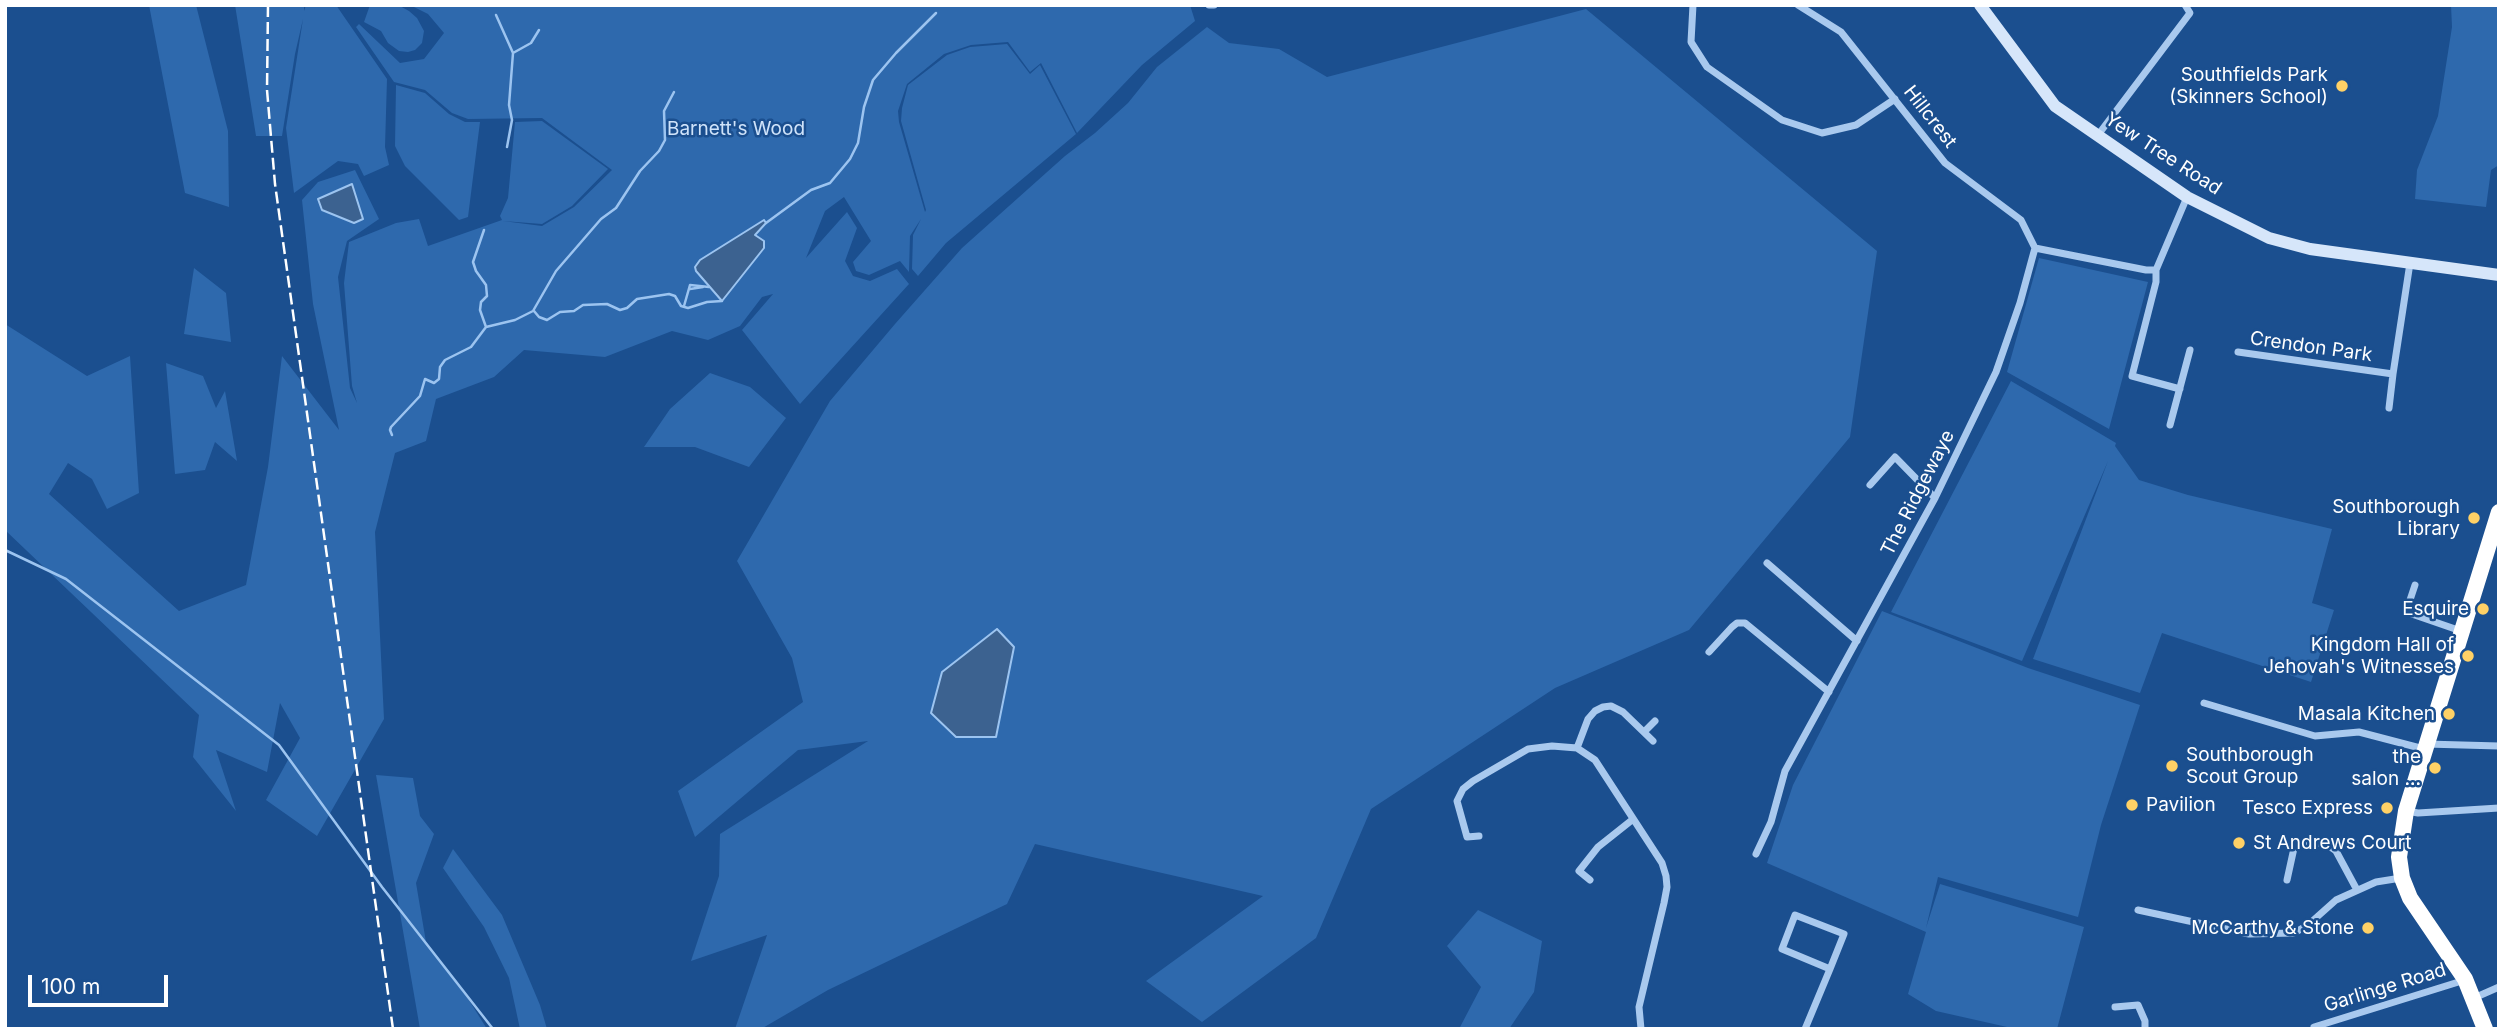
<!DOCTYPE html>
<html>
<head>
<meta charset="utf-8">
<style>
	body { margin:0 }
	#map { position:relative; width:2504px; height:1034px; overflow:hidden; background:#1b4f8f; font-family:Inter,sans-serif }
	canvas { display:block }
	.frame { position:absolute; inset:0; border:7px solid #fff; pointer-events:none }
	.scale { position:absolute; left:28px; top:975px; width:140px; height:32px; box-sizing:border-box; border:4px solid #fff; border-top:0; padding-left:9px; font-size:21px; line-height:24px; white-space:nowrap; color:#fff; -webkit-text-stroke:5px #1b4f8f; paint-order:stroke }
</style>
</head>
<body>
<div id="map">
<canvas width="2504" height="1034"></canvas>
<div class="frame"></div>
<div class="scale">100 m</div>
</div>
<script>
const c = document.querySelector('canvas').getContext('2d');
c.lineJoin = 'round';
function paint(path, color) { c.fillStyle = color; c.fill(path, 'evenodd'); }
const poly = rows => new Path2D(rows.map(r => 'M' + r).join(''));
function trace(path, color, width, dash) { c.strokeStyle = color; c.lineWidth = width; c.lineCap = dash ? 'butt' : 'round'; c.setLineDash(dash || []); c.stroke(path); }
function write(font, color, halo, rows, align = 'center') {
  c.font = font + ' Inter,sans-serif'; c.lineWidth = 5; c.setLineDash([]); c.textBaseline = 'middle'; c.strokeStyle = halo; c.fillStyle = color; for (const [text, x, y, turn = 0] of rows) {
    c.save(); c.translate(x, y); c.rotate((+turn || 0) * Math.PI / 180); c.textAlign = isNaN(turn) ? turn : align; if (halo) c.strokeText(text, 0, 0); c.fillText(text, 0, 0); c.restore();
  }
}
paint(poly([
	[149,5,196,5,228,131,229,207,185,193],
	[235,5,304,5,304,11,306,5,336,5,387,79,385,147,389,165,364,176,358,164,338,161,294,193,286,128,303,19,295,54,282,136,256,136],
	[370,5,398,5,409,11,417,18,424,31,422,43,415,50,408,52,399,51,388,43,381,31,364,22],
	[410,5,1190,5,1195,21,1142,65,1077,133,1041,63,1030,72,1008,42,971,45,944,54,907,84,898,111,899,122,925,212,926,210,901,121,902,108,908,85,947,55,970,47,1007,44,1030,74,1040,65,1076,134,946,243,918,276,912,269,913,235,921,219,910,236,909,272,900,261,869,275,856,271,853,262,871,241,844,197,825,211,806,258,847,212,857,228,845,261,853,276,870,281,897,269,909,284,800,404,742,330,773,294,762,297,740,326,708,340,672,331,605,357,524,350,494,377,436,399,426,441,395,453,375,532,384,719,317,836,266,800,300,738,280,703,267,772,216,750,236,811,193,757,199,715,5,530,5,324,87,376,130,356,139,493,107,509,92,479,68,463,49,494,179,611,246,585,268,467,282,356,339,430,313,304,302,200,318,182,355,170,379,219,347,241,338,277,350,388,357,403,352,386,344,283,349,242,396,223,419,219,428,246,502,220,500,216,508,198,515,122,542,121,608,169,572,206,542,224,503,221,542,226,574,207,612,170,542,118,468,119,452,113,425,90,394,82,356,27,359,24,400,63,424,59,444,33,428,14],
	[2451,5,2499,5,2499,165,2491,170,2486,207,2415,199,2417,170,2438,116,2452,27],
	[1586,9,1877,251,1850,437,1689,630,1555,688,1371,809,1316,938,1202,1022,1146,981,1263,896,1035,844,1007,904,828,990,761,1029,735,1029,767,935,691,961,719,876,720,834,868,741,798,750,695,837,678,791,803,702,792,658,737,561,830,401,895,324,962,248,1065,156,1095,133,1128,103,1157,67,1207,27,1229,43,1279,49,1327,77],
	[396,85,425,93,449,114,465,122,480,122,468,217,459,220,405,166,395,146],
	[2039,258,2148,282,2109,429,2007,372],
	[194,268,226,293,231,342,184,334],
	[166,363,203,376,216,408,225,391,237,461,215,442,205,470,175,474],
	[710,373,750,387,786,418,749,467,695,447,644,447,670,409],
	[2011,381,2116,443,2115,446,2139,480,2188,495,2332,529,2312,603,2334,610,2311,682,2162,633,2140,693,2033,659,2108,461,2022,661,1891,612],
	[1882,611,2028,668,2140,705,2101,825,2078,917,1938,877,1926,928,1940,884,2084,927,2057,1029,2016,1029,1936,1011,1908,994,1926,932,1767,863,1793,785],
	[376,775,413,778,420,816,434,834,416,883,426,942,462,989,487,1029,420,1029],
	[453,849,502,915,540,1005,547,1029,520,1029,509,978,484,927,443,868],
	[1478,910,1542,941,1534,992,1509,1029,1459,1029,1481,987,1447,946]
]), '#2e69ad');
const water = poly([
	[352,184,363,219,354,223,322,210,318,199,352,184],
	[764,220,766,223,755,235,764,241,764,248,722,301,696,271,695,267,700,260,764,220],
	[997,629,1014,647,996,737,956,737,931,713,942,672,997,629]
]);
paint(water, '#3c6290');
trace(water, '#9cc4f0', 2);
trace(poly([
	[496,15,513,53],
	[507,147,512,120,509,105,513,53,531,43,539,30],
	[766,223,811,190,830,183,850,159,858,143,864,107,873,80,896,53,936,13],
	[484,230,473,262,476,271,486,285,487,296,481,302,480,310,486,327],
	[690,289,703,287],
	[684,306,690,285,709,287],
	[534,311,539,317,547,320,560,312,574,311,583,305,607,304,620,310,627,308,637,299,669,294,675,296,681,306,688,308,707,302,722,301],
	[392,435,390,430,391,427,420,396,425,379,434,383,439,379,440,367,445,360,471,347,486,327,515,320,533,311,556,271,601,219,616,208,640,171,659,151,665,140,664,111,674,92],
	[5,550,66,579,279,745,382,887,493,1029]
]), '#9cc4f0', 2.5);
trace(poly([
	[1209,5,1214,5],
	[1693,5,1691,42,1707,67,1782,120,1822,133,1856,125,1895,99],
	[1798,5,1841,32,1945,163,2021,220,2035,248],
	[2098,135,2190,13,2185,5],
	[2156,270,2156,282,2132,376,2180,389],
	[2238,352,2393,374,2410,263],
	[2389,408,2393,374],
	[2170,425,2190,350],
	[1870,485,1895,457,1935,498],
	[1767,563,1857,641],
	[2415,585,2406,612,2461,631],
	[1709,652,1732,627,1737,623,1745,623,1829,692],
	[2204,703,2315,736,2359,732,2424,749],
	[1644,732,1655,721],
	[2426,744,2499,746],
	[1577,748,1588,719,1595,711,1603,707,1611,706,1623,712,1653,741],
	[2407,811,2418,813,2499,808],
	[1479,836,1467,837,1457,801,1463,789,1473,781,1528,749,1552,746,1577,748,1595,760,1662,863,1666,876,1667,887,1664,903,1639,1007,1641,1029],
	[1756,854,1771,822,1785,771,1935,498,1996,372,2020,303,2035,248,2146,270,2156,270,2187,197],
	[1590,880,1579,871,1598,847,1632,820],
	[2287,880,2294,848,2311,843,2326,844,2336,851,2357,890],
	[2138,910,2249,934,2294,933,2308,925,2336,900,2376,882,2401,878],
	[2474,998,2499,987],
	[2115,1007,2138,1005,2145,1021,2145,1029],
	[2314,1027,2465,980],
	[1805,1029,1830,969,1844,934,1795,915,1782,949,1830,969]
]), '#a9c9ee', 7);
trace(poly([
	[1980,5,2055,106,2187,197,2269,238,2310,249,2499,275]
]), '#d6e6fa', 12);
trace(poly([
	[2485,1029,2465,979,2410,898,2402,878,2399,857,2406,811,2499,512]
]), '#fff', 16);
trace(poly([
	[268,5,267,90,275,184,393,1029]
]), '#fff', 2.5, [12, 5]);
for (const [x, y, r, color] of [
	[2342,86,7,"#ffd166"],
	[2474,518,7,"#ffd166"],
	[2483,609,7,"#ffd166"],
	[2468,656,7,"#ffd166"],
	[2449,714,7,"#ffd166"],
	[2172,766,7,"#ffd166"],
	[2435,768,7,"#ffd166"],
	[2132,805,7,"#ffd166"],
	[2387,808,7,"#ffd166"],
	[2239,843,7,"#ffd166"],
	[2368,928,7,"#ffd166"]
]) { const dot = new Path2D(); dot.arc(x, y, r, 0, 2 * Math.PI); c.fillStyle = color; c.fill(dot); trace(dot, '#1b4f8f', 2.5); }
write('19px', '#fff', '#1b4f8f', [
	["Southfields Park",2328,75],
	["(Skinners School)",2328,97],
	["Southborough",2460,507],
	["Library",2460,529],
	["Esquire",2469,609],
	["Kingdom Hall of",2454,645],
	["Jehovah's Witnesses",2454,667],
	["Masala Kitchen",2435,714],
	["Southborough",2186,755,"left"],
	["Scout Group",2186,777,"left"],
	["the",2421,757],
	["salon ...",2421,779],
	["Pavilion",2146,805,"left"],
	["Tesco Express",2373,808],
	["St Andrews Court",2253,843,"left"],
	["McCarthy & Stone",2354,928]
], 'right');
write('19px', '#fff', '#1b4f8f', [
	["Hillcrest",1930,117,52],
	["Yew Tree Road",2163,154,33],
	["Crendon Park",2311,347,8],
	["The Ridgewaye",1918,493,-63],
	["Garlinge Road",2385,988,-17]
]);
write('19px', '#cfe3fa', '#1b4f8f', [
	["Barnett's Wood",736,129]
]);
</script>
</body>
</html>
